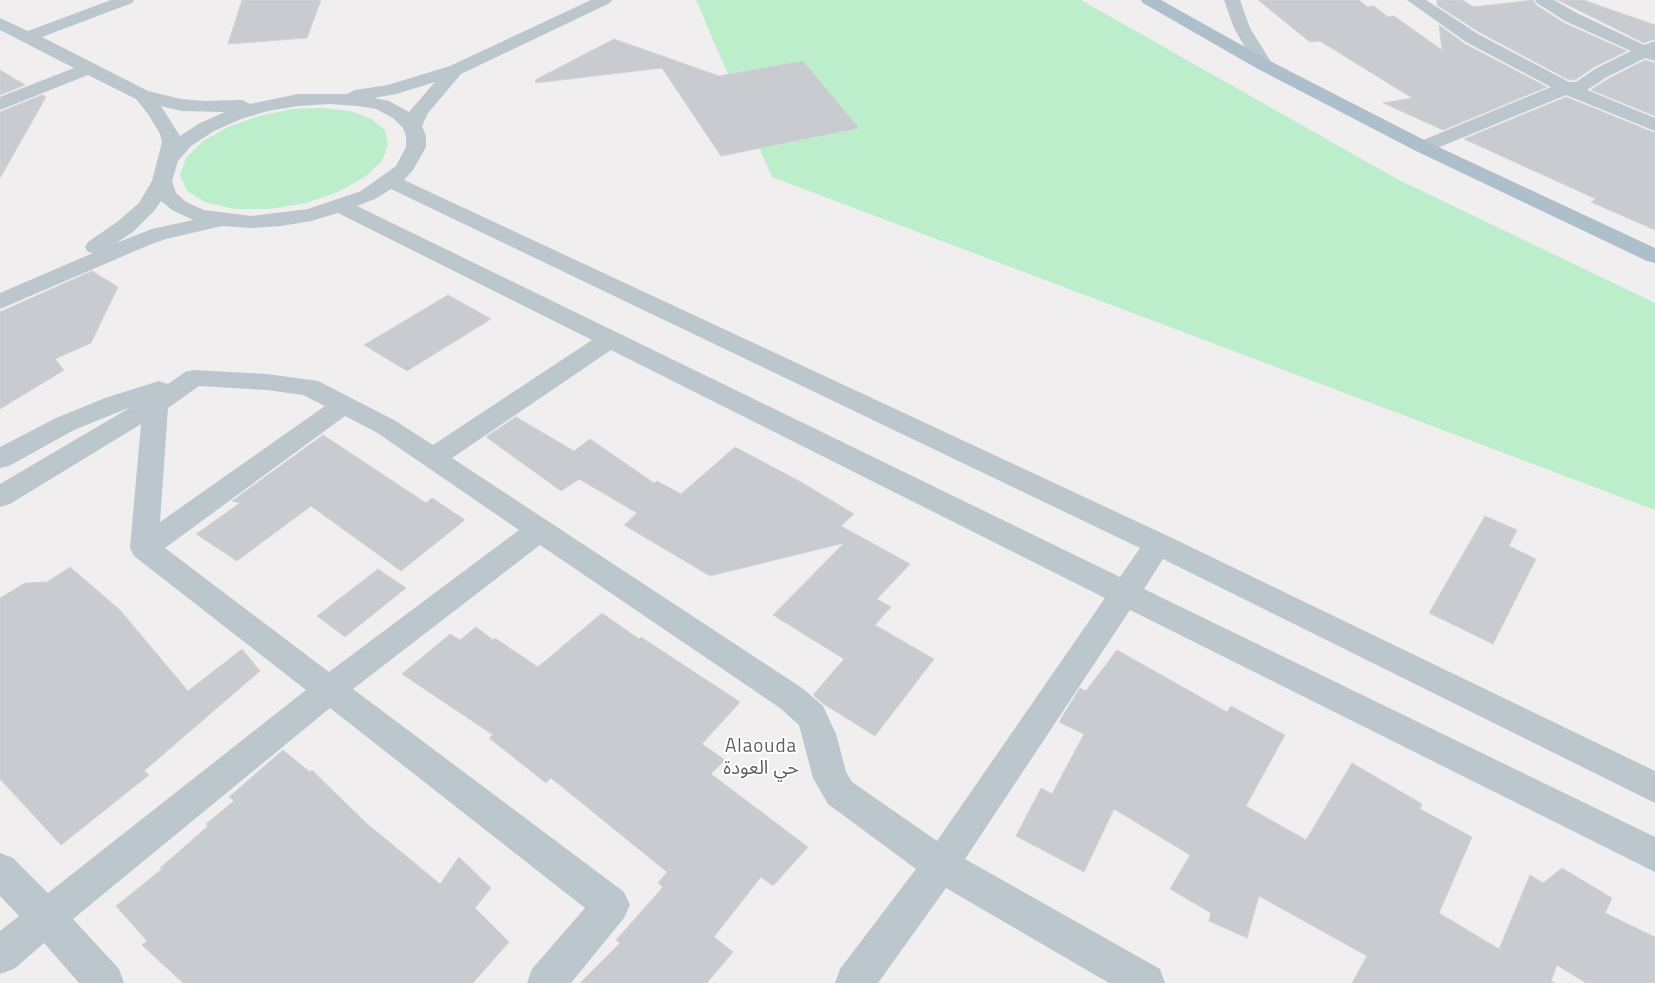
<!DOCTYPE html>
<html>
<head>
<meta charset="utf-8">
<style>
	body { margin:0 }
	canvas { display:block; background:#f0eeee }
</style>
</head>
<body>
<canvas width="1655" height="983"></canvas>
<script>
const c = document.querySelector('canvas').getContext('2d');
c.lineJoin = 'round';
function paint(path, color) { c.fillStyle = color; c.fill(path, 'evenodd'); }
const poly = rows => new Path2D(rows.map(r => 'M' + r).join(''));
function trace(path, color, width, dash) { c.strokeStyle = color; c.lineWidth = width; c.lineCap = dash ? 'butt' : 'round'; c.setLineDash(dash || []); c.stroke(path); }
function write(font, color, halo, rows, align = 'center') {
  c.font = font + ' "Titillium Web","Noto Sans Arabic",sans-serif'; c.lineWidth = 4; c.setLineDash([]); c.textBaseline = 'middle'; c.strokeStyle = halo; c.fillStyle = color; for (const [text, x, y, turn = 0] of rows) {
    c.save(); c.translate(x, y); c.rotate((+turn || 0) * Math.PI / 180); c.textAlign = isNaN(turn) ? turn : align; if (halo) c.strokeText(text, 0, 0); c.fillText(text, 0, 0); c.restore();
  }
}
paint(poly([
	[696,0,1081,0,1397,179,1655,303,1655,510,772,177],
	[323,108,350,111,371,119,385,130,388,145,382,161,365,177,338,192,306,203,269,209,234,209,205,202,187,191,180,175,186,158,203,141,228,127,259,116,292,109]
]), '#bceecc');
const building = poly([
	[242,0,321,0,307,38,228,44,242,0],
	[1258,0,1359,0,1367,7,1374,6,1388,17,1394,16,1442,50,1439,25,1465,44,1547,87,1443,130,1383,103,1412,98,1320,41,1310,42,1258,0],
	[1437,0,1462,0,1474,7,1533,0,1536,5,1564,23,1627,51,1594,67,1575,80,1569,80,1479,32,1437,5,1437,0],
	[1558,0,1583,0,1655,25,1655,39,1644,43,1558,0],
	[614,39,719,76,803,61,859,128,721,156,662,68,536,83,535,80,614,39],
	[1645,60,1655,63,1655,116,1591,90,1608,79,1645,60],
	[0,70,25,85,0,95,0,70],
	[42,95,46,97,0,178,0,112,42,95],
	[1566,97,1655,133,1655,230,1591,202,1596,199,1464,139,1566,97],
	[92,271,118,287,91,343,55,359,64,370,0,409,0,312,92,271],
	[448,295,491,319,407,371,364,345,448,295],
	[516,417,574,451,590,439,654,483,657,481,681,494,735,447,801,482,854,514,841,526,910,564,877,599,891,607,875,625,934,659,875,736,822,703,813,695,844,659,773,615,844,543,710,576,624,525,637,513,579,479,561,491,486,437,516,417],
	[323,435,426,503,432,498,465,520,401,571,311,506,237,561,196,534,240,503,232,501,323,435],
	[1485,516,1517,530,1509,546,1536,559,1493,644,1429,613,1485,516],
	[70,567,120,610,188,691,242,649,260,671,144,771,149,775,61,845,0,779,0,598,25,583,47,582,70,567],
	[378,569,406,588,345,637,317,616,378,569],
	[602,613,639,639,641,637,740,702,702,744,725,760,711,774,808,847,773,886,761,877,714,937,733,952,707,983,580,983,620,943,616,940,663,887,658,883,667,872,551,778,546,783,489,738,493,735,402,674,450,634,460,640,476,627,493,640,495,638,538,667,602,613],
	[1117,650,1227,712,1231,706,1285,735,1246,806,1306,840,1352,763,1422,804,1420,809,1472,837,1439,913,1499,949,1530,875,1543,883,1562,868,1612,898,1605,913,1655,937,1655,983,1586,983,1557,965,1551,981,1555,983,1352,983,1367,956,1259,896,1247,938,1209,921,1211,913,1170,889,1190,855,1114,809,1084,872,1016,836,1041,788,1052,794,1084,734,1059,722,1080,688,1086,691,1117,650],
	[283,750,310,772,312,770,365,822,440,884,459,857,491,888,475,908,509,942,473,983,183,983,142,945,147,941,116,906,162,869,160,868,208,826,206,824,234,801,229,797,283,750]
]);
paint(building, '#c8cbd0');
trace(building, '#d2d4d9', 1);
paint(poly([
	[111,0,134,0,132,3,42,37,148,91,181,99,204,101,242,100,250,104,298,94,347,94,355,90,388,85,450,66,591,0,612,0,610,3,461,74,428,113,422,126,426,136,426,147,413,170,404,180,1168,536,1655,771,1655,803,1163,559,1144,589,1655,837,1655,872,1130,610,965,859,1160,969,1165,983,1109,983,946,888,878,983,835,983,840,969,916,869,828,804,813,778,799,725,780,708,540,545,353,689,624,892,630,905,624,918,571,983,527,983,532,969,585,908,330,708,73,919,119,969,124,983,79,983,44,943,14,969,0,974,0,931,19,916,0,896,0,853,13,858,48,893,306,690,134,556,130,548,141,424,10,504,0,507,0,484,131,407,74,430,9,466,0,468,0,447,56,418,105,398,159,381,168,384,185,372,194,370,267,374,318,381,394,420,433,445,592,340,338,213,311,221,281,226,251,228,222,226,166,239,149,245,0,309,0,293,93,253,88,252,85,247,88,242,117,222,139,203,152,181,162,142,160,134,148,114,136,99,88,75,0,110,0,97,74,68,0,30,0,18,28,31,111,0],
	[435,82,409,112,389,101,374,98,396,94,435,82],
	[330,104,358,106,376,109,393,118,403,128,406,136,406,147,396,166,361,191,308,209,251,216,204,210,186,202,176,193,172,181,178,161,191,146,214,131,241,119,268,111,298,106,330,104],
	[161,106,181,111,225,112,200,123,180,136,161,106],
	[391,189,1140,548,1120,577,357,206,375,199,391,189],
	[161,201,172,210,193,220,152,229,116,243,133,232,154,211,161,201],
	[611,350,1105,598,937,841,852,782,846,772,836,734,823,706,802,688,452,458,611,350],
	[199,386,267,390,303,395,325,406,160,522,168,408,199,386],
	[345,416,376,432,519,530,329,672,165,548,345,416],
	[1224,0,1240,0,1250,28,1273,65,1270,69,1264,70,1258,69,1255,65,1234,28,1224,0],
	[1407,0,1426,0,1478,34,1569,82,1576,82,1595,69,1631,51,1565,21,1537,3,1535,0,1554,0,1577,13,1644,45,1655,41,1655,61,1645,58,1607,77,1587,90,1655,118,1655,131,1566,95,1430,151,1423,153,1416,151,1413,147,1416,143,1551,87,1466,42,1407,0]
]), '#bcc6cd');
paint(poly([
	[1141,0,1161,0,1270,61,1430,143,1655,248,1655,263,1647,261,1416,151,1258,69,1143,3,1141,0]
]), '#aebfcc');
c.letterSpacing = '1px';
write('19px', '#5a5f63', '#fff', [
	["Alaouda",761,747],
	["حي العودة",761,769]
]);
c.letterSpacing = '0px';
</script>
</body>
</html>
